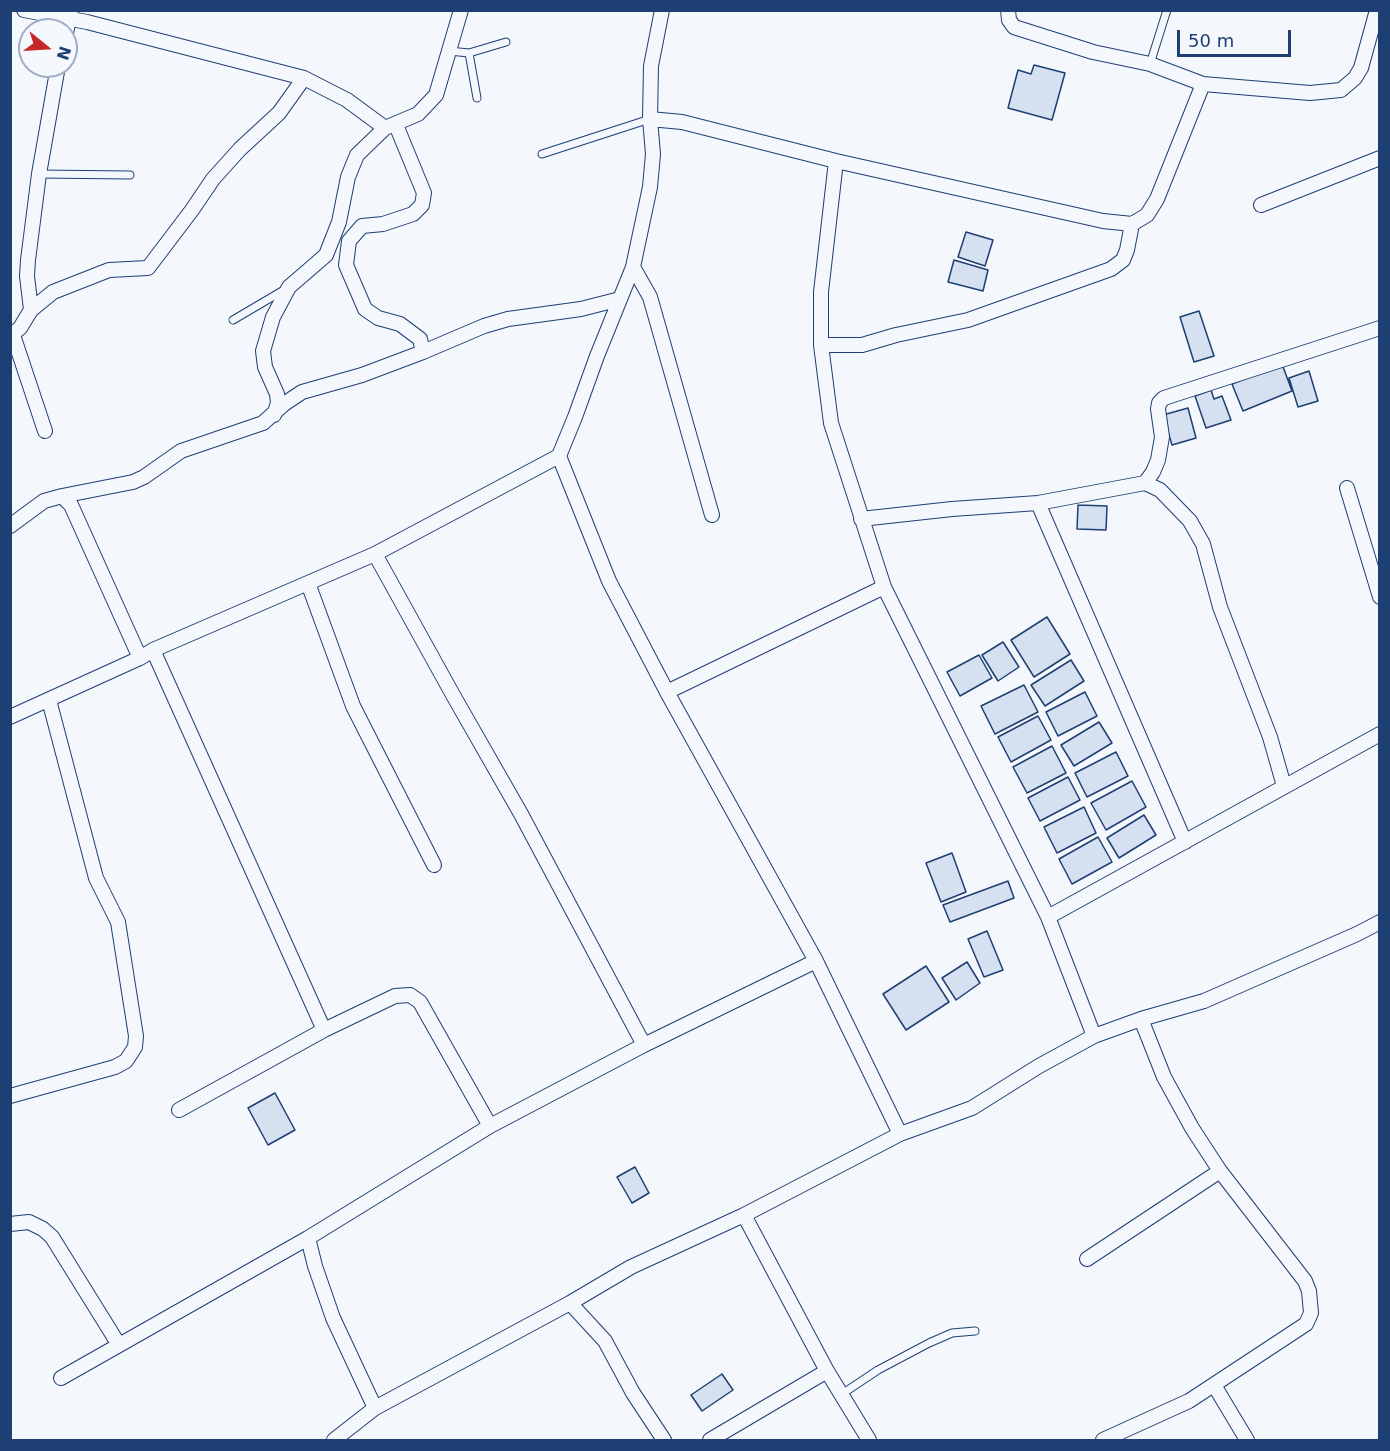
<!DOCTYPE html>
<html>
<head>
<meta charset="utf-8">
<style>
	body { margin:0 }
	#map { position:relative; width:1390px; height:1451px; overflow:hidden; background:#f4f7fb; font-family:"DejaVu Sans",sans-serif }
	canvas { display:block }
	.frame { position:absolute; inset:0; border:12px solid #1d3f73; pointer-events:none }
	.north { position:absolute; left:18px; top:18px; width:60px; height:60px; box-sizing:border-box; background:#f4f7fb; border:2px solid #9eadc5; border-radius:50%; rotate:108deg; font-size:16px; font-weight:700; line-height:24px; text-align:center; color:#1d3f73 }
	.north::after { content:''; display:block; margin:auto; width:21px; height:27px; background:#c62828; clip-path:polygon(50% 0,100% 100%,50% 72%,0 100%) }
	.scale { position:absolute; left:1177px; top:30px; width:114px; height:27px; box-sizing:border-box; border:3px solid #1d3f73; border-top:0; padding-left:8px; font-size:18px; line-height:21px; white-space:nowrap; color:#1d3f73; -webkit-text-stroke:4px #f4f7fb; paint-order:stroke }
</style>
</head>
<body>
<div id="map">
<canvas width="1390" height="1451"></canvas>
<div class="frame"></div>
<div class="north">N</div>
<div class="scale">50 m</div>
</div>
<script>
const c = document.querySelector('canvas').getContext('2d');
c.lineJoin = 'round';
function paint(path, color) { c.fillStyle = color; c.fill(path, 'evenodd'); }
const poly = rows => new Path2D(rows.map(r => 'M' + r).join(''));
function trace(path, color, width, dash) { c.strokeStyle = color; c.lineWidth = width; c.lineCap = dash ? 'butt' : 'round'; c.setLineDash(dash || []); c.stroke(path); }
const building = poly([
	[1034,65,1065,73,1052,120,1008,108,1018,70,1031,74,1034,65],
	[966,232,993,240,985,266,958,257,966,232],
	[954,260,988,270,983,291,948,282,954,260],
	[1199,311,1214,356,1194,362,1180,317,1199,311],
	[1282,364,1292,391,1243,411,1232,384,1282,364],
	[1309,371,1318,401,1298,407,1289,378,1309,371],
	[1211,390,1214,399,1222,396,1231,420,1206,428,1195,396,1211,390],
	[1188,408,1196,438,1172,445,1163,415,1188,408],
	[1078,505,1107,506,1106,530,1077,529,1078,505],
	[1047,617,1070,654,1034,677,1011,640,1047,617],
	[1003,642,1019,667,998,681,982,655,1003,642],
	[979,655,992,678,960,696,947,672,979,655],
	[1071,660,1084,681,1045,706,1031,685,1071,660],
	[1024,685,1038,712,995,734,981,706,1024,685],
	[1085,692,1097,716,1058,736,1046,712,1085,692],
	[1038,716,1051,740,1011,762,998,737,1038,716],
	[1099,722,1112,743,1074,766,1061,745,1099,722],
	[1052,746,1066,773,1027,793,1013,767,1052,746],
	[1116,752,1128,776,1087,797,1075,773,1116,752],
	[1068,777,1080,800,1040,821,1028,798,1068,777],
	[1132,781,1146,807,1106,830,1091,803,1132,781],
	[1084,807,1096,833,1057,853,1044,827,1084,807],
	[1144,815,1156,835,1119,858,1107,838,1144,815],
	[1098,837,1112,862,1072,884,1059,859,1098,837],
	[952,853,966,892,941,902,926,863,952,853],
	[1008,881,1014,898,950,922,943,905,1008,881],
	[987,931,1003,970,984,977,968,939,987,931],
	[967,962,980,983,956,1000,942,978,967,962],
	[926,966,949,1002,906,1030,883,994,926,966],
	[275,1093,295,1130,268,1145,248,1108,275,1093],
	[635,1167,649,1193,632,1203,617,1177,635,1167],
	[722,1374,733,1390,702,1411,691,1395,722,1374]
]);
paint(building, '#d5e0f0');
trace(building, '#1d3f73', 1.5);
const lane = poly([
	[449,51,469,53,506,42],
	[469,53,477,98],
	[1150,64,1167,10],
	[542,154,650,119],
	[39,174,130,175],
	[233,320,284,290],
	[842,1394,878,1370,929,1343,952,1333,975,1331]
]);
const street = poly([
	[24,10,87,22,304,78,347,100,385,128],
	[1008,10,1009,20,1014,27,1093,52,1150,64,1203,84,1310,93,1341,90,1355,78,1361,68,1377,10],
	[66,33,71,10],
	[650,119,682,122,836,161,1103,221,1132,224,1147,215,1157,199,1203,84],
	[396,125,424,193,422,205,413,214,383,224,362,226,349,241,346,265,365,309,378,318,400,324,420,339,423,352,484,326,508,319,581,309,620,299],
	[836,161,821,292,821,345,831,423,884,587,1048,917,1094,1036],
	[1261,205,1380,158],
	[633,267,650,297,712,515],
	[31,310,27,276,28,260,39,174,58,66],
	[13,335,45,431],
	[10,336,20,328,31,310,53,292,109,270,148,268,192,210,213,179,240,149,279,113,304,78],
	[821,345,862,345,896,335,968,320,1111,269,1123,260,1127,250,1132,224],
	[274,415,278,403,277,394,265,367,263,351,273,317,289,287,326,255,339,222,348,177,357,155,385,128,418,114,436,95,461,10],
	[559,456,609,581,667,692,816,961,900,1134],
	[1145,483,1153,472,1158,460,1162,437,1158,409,1159,403,1164,398,1380,328],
	[1347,488,1380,597],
	[62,496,133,482,144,477,181,451,263,423,284,404,302,392,362,375,423,352],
	[1038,503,1185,842],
	[861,519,952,509,1038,503,1145,483,1160,490,1190,521,1203,544,1220,607,1270,737,1284,786],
	[10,526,44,501,62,496,71,505,140,658],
	[375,554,453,695,521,814,644,1045,490,1126,308,1238,315,1266,333,1318,375,1408,570,1303,631,1267,744,1215,900,1134,972,1108,1039,1066,1094,1036,1141,1019,1204,1001,1357,934,1380,922],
	[308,583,353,706,434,865],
	[153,650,324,1030],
	[667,692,884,587],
	[10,717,140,658,153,650,375,554,559,456,575,417,597,356,633,267,650,187,653,154,650,119,651,66,662,10],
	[1048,917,1380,734],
	[644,1045,816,961],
	[10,1096,115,1067,126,1061,135,1047,136,1036,118,922,96,878,49,700],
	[179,1110,324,1030,395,996,410,995,420,1002,490,1126],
	[744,1215,827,1371],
	[10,1224,29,1222,43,1229,52,1237,119,1345],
	[1087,1259,1220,1171],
	[570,1303,605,1341,633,1393,664,1440],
	[61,1378,308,1238],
	[1214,1385,1247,1440],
	[334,1440,375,1408],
	[710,1440,827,1371,869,1440],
	[1103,1440,1189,1401,1306,1324,1311,1313,1309,1291,1305,1281,1220,1171,1192,1128,1164,1077,1141,1019]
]);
trace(lane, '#1d3f73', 9);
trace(street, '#1d3f73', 16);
trace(lane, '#f4f7fb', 7);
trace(street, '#f4f7fb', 14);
</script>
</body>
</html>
